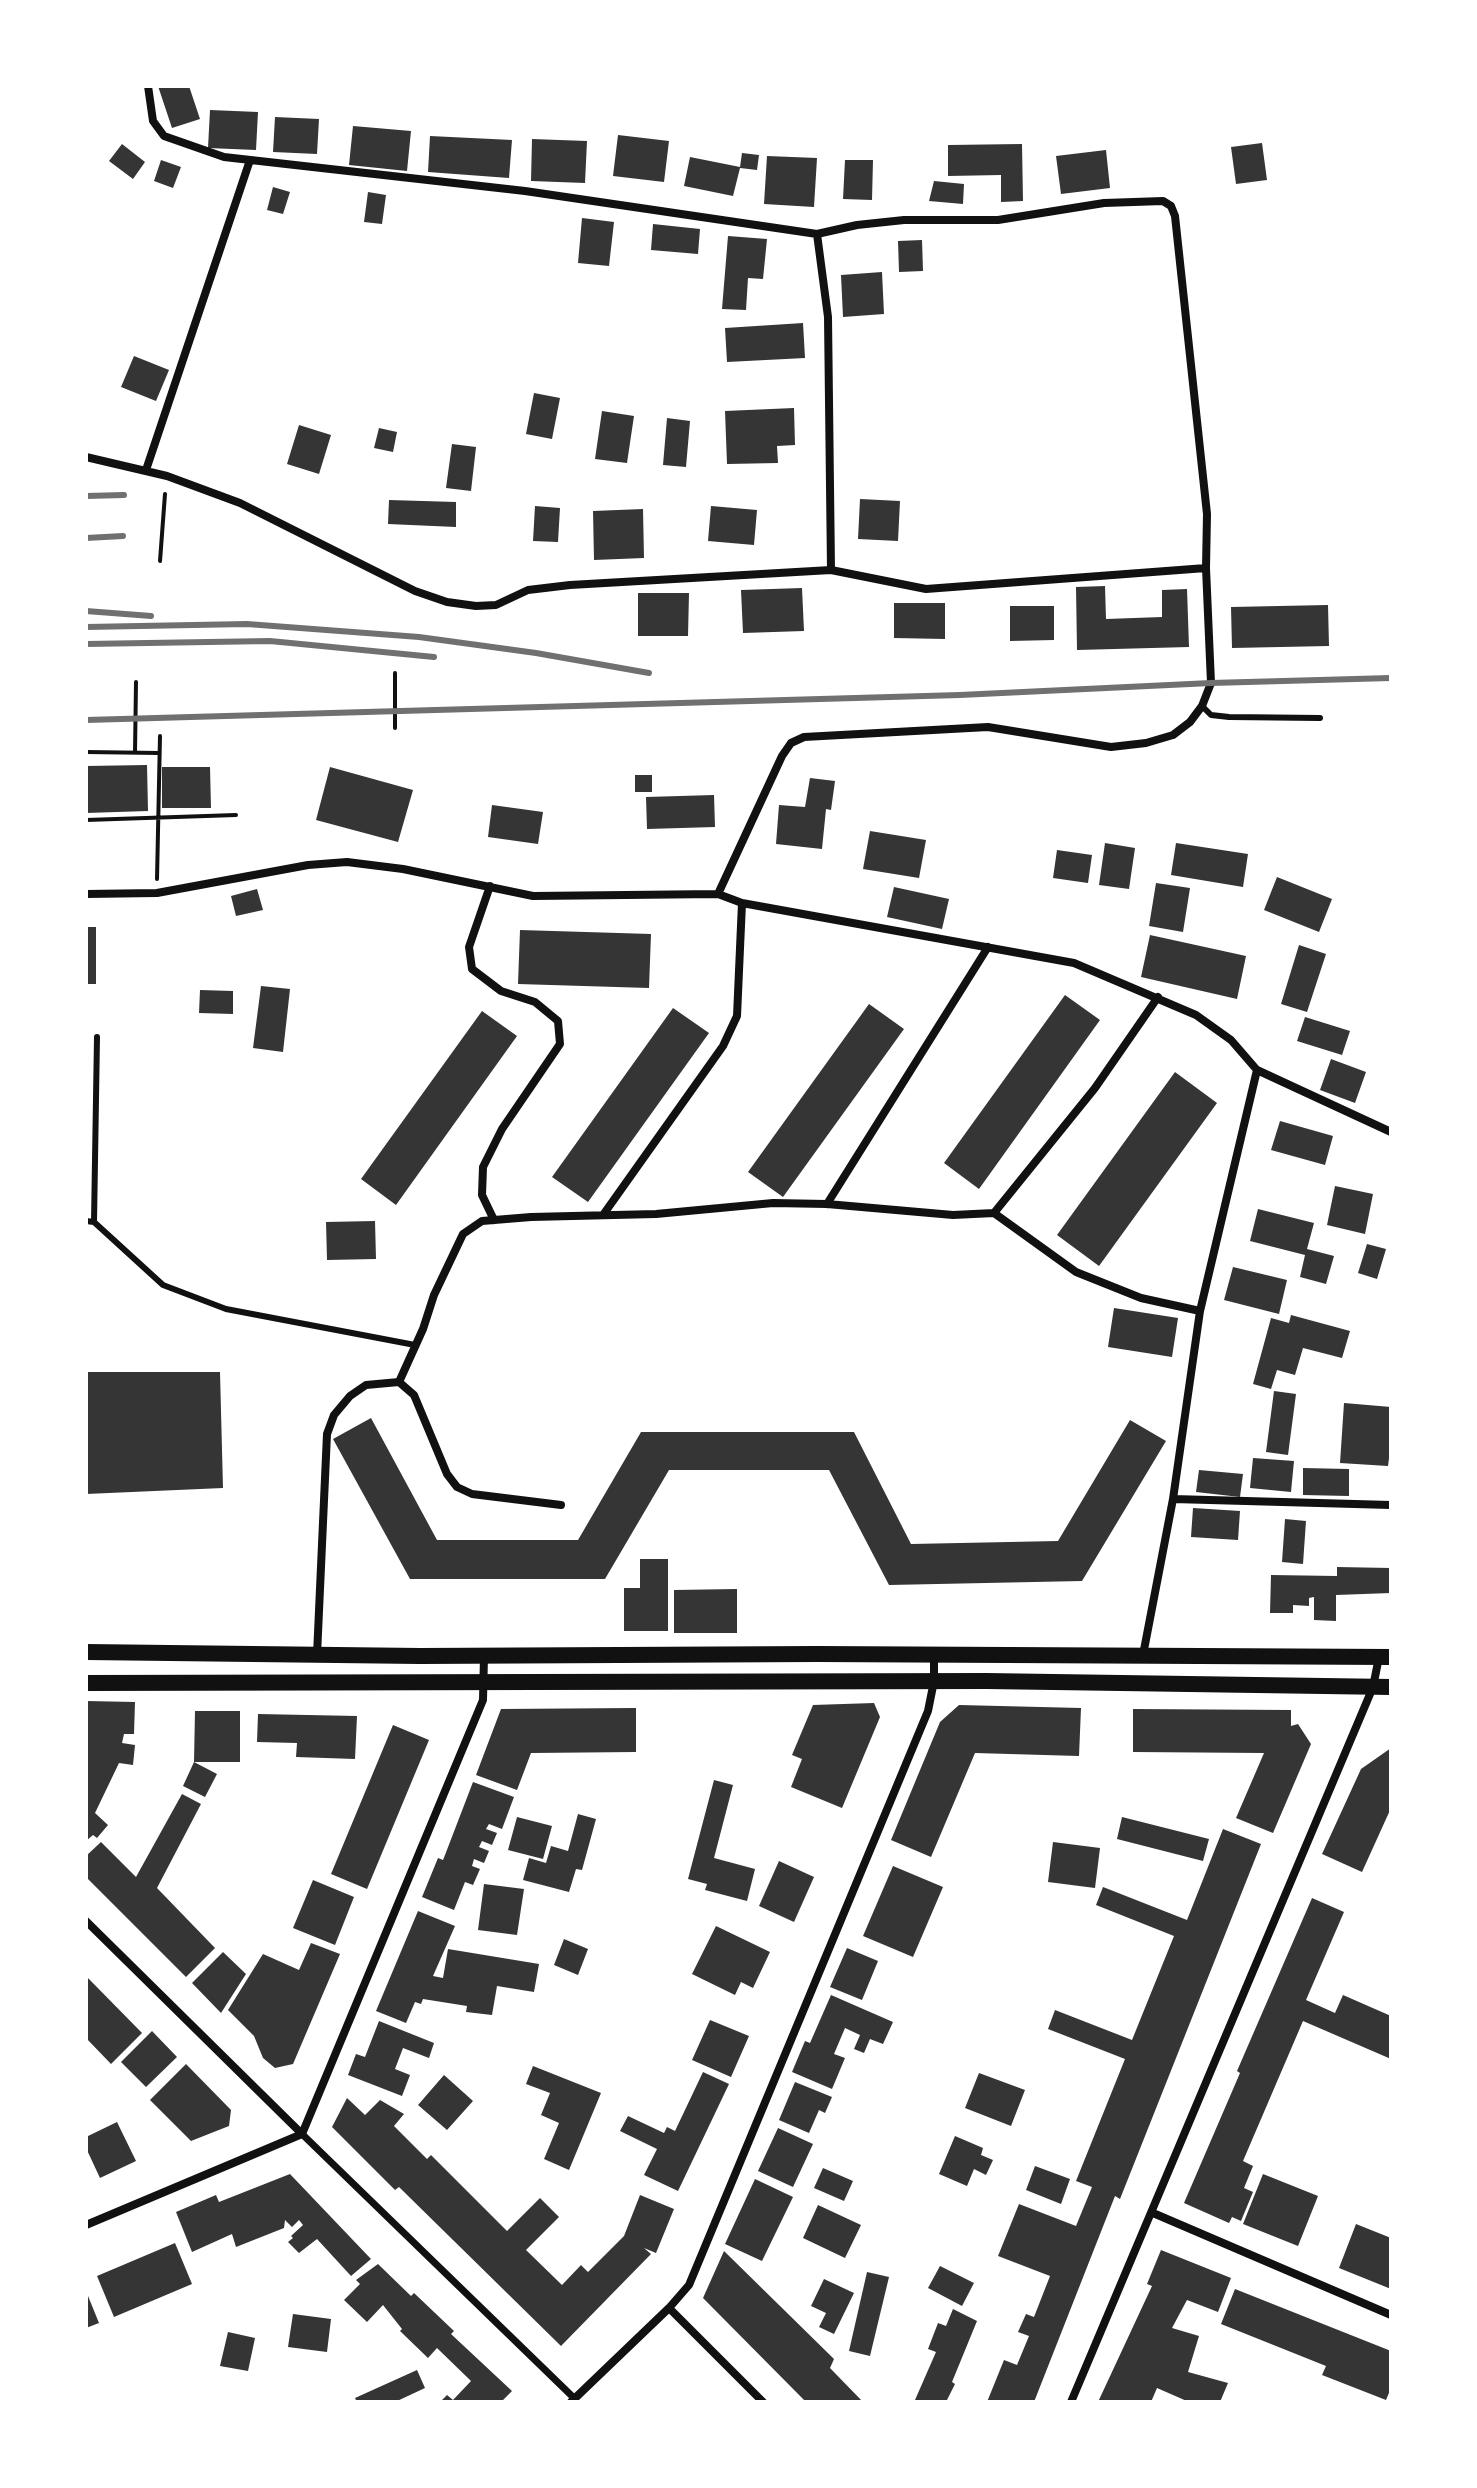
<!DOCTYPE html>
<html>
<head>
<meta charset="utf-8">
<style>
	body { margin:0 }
	#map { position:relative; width:1477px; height:2488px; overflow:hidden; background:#fff; font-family:"Source Serif 4",serif }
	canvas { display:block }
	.frame { position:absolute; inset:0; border:88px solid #fff; pointer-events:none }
</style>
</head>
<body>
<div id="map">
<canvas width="1477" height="2488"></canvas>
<div class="frame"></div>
</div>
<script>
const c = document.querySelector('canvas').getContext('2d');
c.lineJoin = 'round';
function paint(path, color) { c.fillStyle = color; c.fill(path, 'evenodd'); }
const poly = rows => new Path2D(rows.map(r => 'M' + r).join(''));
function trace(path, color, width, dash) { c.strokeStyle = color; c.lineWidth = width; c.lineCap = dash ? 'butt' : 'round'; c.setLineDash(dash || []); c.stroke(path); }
paint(poly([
	[158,86,189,86,200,119,172,128],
	[210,110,258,112,256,150,208,148],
	[275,117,319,119,317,154,273,152],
	[353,126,411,131,407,171,349,165],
	[618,135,669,141,664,182,613,176],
	[430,136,512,140,509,178,428,172],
	[532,139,587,141,585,183,531,181],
	[1262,143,1267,180,1236,184,1231,147],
	[122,144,145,162,133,179,109,161],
	[1022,144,1023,201,1001,202,1001,175,948,176,948,145],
	[1106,150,1110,188,1061,194,1056,156],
	[742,153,759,155,757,170,740,168,733,196,684,186,690,157,740,167],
	[767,156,817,158,814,207,764,204],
	[161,160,181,167,173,188,154,181],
	[845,160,873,160,872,200,843,199],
	[934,181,964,184,963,204,929,201],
	[273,187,290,192,283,214,267,210],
	[368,192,386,195,382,224,364,222],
	[582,218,614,222,609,266,578,263],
	[653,224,700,229,698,254,651,250],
	[728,236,767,239,763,279,748,278,746,310,722,309],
	[922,240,923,271,899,272,898,241],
	[882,272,884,314,843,317,841,275],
	[803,323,805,358,727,362,725,328],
	[134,356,169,370,156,401,121,387],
	[534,393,560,398,552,439,526,434],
	[794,408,795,445,777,446,778,463,727,464,725,411],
	[602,411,634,416,627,463,595,459],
	[667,418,690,421,686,467,663,465],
	[299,425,331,435,319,474,287,464],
	[379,428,397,432,393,452,374,448],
	[452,444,476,447,471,491,446,488],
	[860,499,900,501,898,541,858,539],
	[389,500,456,502,456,527,388,524],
	[535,506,560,508,558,542,533,541],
	[711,506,757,510,754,545,708,541],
	[643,509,644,558,594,560,593,511],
	[1105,586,1106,619,1162,617,1162,590,1187,589,1189,647,1077,650,1076,587],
	[802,588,804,631,743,633,741,590],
	[638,593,689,593,688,636,638,636],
	[894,603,945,603,945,639,894,638],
	[1328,605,1329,646,1232,648,1231,607],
	[1010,606,1054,606,1054,640,1010,641],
	[147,765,148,811,86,813,86,766],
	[162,767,210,767,211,808,162,808],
	[330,767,413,790,398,842,316,820],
	[635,775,652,775,652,792,635,792],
	[810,778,835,781,831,810,826,809,822,849,776,844,779,805,805,807],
	[714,795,715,827,647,829,646,797],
	[492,805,543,812,538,844,488,837],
	[870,831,926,840,919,878,863,869],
	[1105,843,1135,848,1129,889,1099,885],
	[1176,843,1248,854,1243,887,1171,875],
	[1057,850,1092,855,1088,883,1053,878],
	[1277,877,1332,899,1319,932,1264,910],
	[1156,883,1190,888,1183,932,1149,926],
	[894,887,949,899,942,929,887,917],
	[257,889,263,910,236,916,231,896],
	[86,927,96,927,96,984,86,984],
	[520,930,651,934,649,988,518,984],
	[1150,935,1246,956,1237,999,1141,977],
	[1299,945,1326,954,1307,1012,1281,1004],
	[261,986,290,989,283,1052,253,1048],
	[200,990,233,991,233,1014,199,1013],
	[1065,995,1100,1020,979,1189,944,1163],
	[869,1004,904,1029,783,1197,748,1172],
	[673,1008,709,1033,588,1202,552,1177],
	[482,1011,517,1036,396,1205,361,1179],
	[1305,1017,1350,1031,1342,1055,1297,1041],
	[1331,1059,1366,1072,1355,1103,1320,1090],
	[1175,1072,1217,1103,1099,1266,1057,1235],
	[1280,1121,1333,1136,1325,1165,1271,1150],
	[1335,1186,1373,1194,1365,1234,1327,1225],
	[1258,1209,1314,1223,1307,1249,1334,1256,1326,1284,1300,1277,1305,1255,1250,1241],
	[375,1221,376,1259,327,1260,326,1222],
	[1367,1244,1386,1249,1377,1279,1358,1273],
	[1233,1267,1287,1280,1279,1314,1224,1300],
	[1114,1308,1178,1318,1172,1357,1108,1347],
	[1291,1315,1350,1331,1342,1358,1303,1348,1295,1375,1277,1370,1271,1389,1253,1384,1271,1318,1289,1323],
	[86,1372,220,1372,223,1488,86,1494],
	[1274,1391,1296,1394,1288,1455,1266,1452],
	[1344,1403,1391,1407,1391,1443,1388,1466,1340,1463],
	[371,1418,437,1540,578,1540,641,1432,854,1432,911,1544,1058,1541,1130,1420,1166,1441,1082,1581,889,1585,829,1470,669,1470,605,1579,410,1579,333,1439],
	[1253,1458,1294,1461,1291,1492,1250,1488],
	[1303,1468,1349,1469,1349,1496,1303,1495],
	[1199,1470,1243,1474,1240,1497,1196,1492],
	[1193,1508,1240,1511,1238,1540,1191,1537],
	[1285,1519,1306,1521,1303,1564,1282,1562],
	[640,1559,668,1559,668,1631,624,1631,624,1588,640,1588],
	[1337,1567,1391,1568,1391,1593,1336,1595,1336,1621,1314,1620,1314,1597,1309,1598,1309,1606,1293,1605,1293,1613,1270,1613,1271,1575,1337,1576],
	[737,1589,737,1633,674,1633,674,1590],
	[86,1701,135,1702,134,1734,124,1734,122,1743,135,1745,133,1765,119,1763,95,1813,108,1825,97,1838,93,1835,86,1841],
	[874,1703,880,1717,842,1808,791,1787,802,1759,792,1755,813,1705],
	[959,1705,1081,1708,1079,1756,975,1753,931,1857,891,1840,940,1722],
	[636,1708,636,1752,531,1753,517,1790,476,1775,501,1709],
	[1133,1709,1291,1710,1291,1726,1298,1724,1311,1744,1273,1833,1236,1818,1264,1753,1133,1752],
	[195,1711,240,1711,240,1762,194,1762],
	[258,1714,357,1716,355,1759,296,1757,297,1743,257,1742],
	[393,1725,429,1740,367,1889,331,1874],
	[1391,1748,1391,1808,1362,1872,1322,1854,1361,1769],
	[194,1762,217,1774,205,1797,183,1786],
	[714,1780,733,1785,714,1858,755,1869,747,1901,705,1890,707,1884,688,1879],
	[473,1782,514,1797,502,1829,489,1824,486,1829,497,1833,492,1845,482,1841,479,1847,489,1851,484,1863,474,1859,472,1866,480,1869,473,1885,465,1882,454,1910,422,1897,438,1858,443,1860,445,1855],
	[182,1794,201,1804,157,1888,215,1948,186,1977,86,1877,86,1856,101,1842,136,1877],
	[578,1814,596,1819,582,1870,576,1869,569,1892,523,1880,529,1858,546,1863,551,1846,568,1851],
	[517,1817,552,1826,543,1859,508,1850],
	[1122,1817,1209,1839,1203,1861,1117,1839],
	[1223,1829,1261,1844,1120,2199,1115,2196,1034,2402,987,2402,1004,2360,1017,2365,1029,2336,1018,2332,1026,2314,1034,2317,1050,2276,998,2256,1019,2204,1076,2226,1092,2187,1076,2181,1125,2059,1048,2029,1055,2010,1132,2040,1174,1936,1096,1905,1103,1887,1187,1920],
	[1053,1842,1100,1848,1095,1888,1048,1882],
	[779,1861,814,1877,794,1922,759,1906],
	[893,1866,943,1887,913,1957,863,1936],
	[313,1880,354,1897,335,1945,293,1928],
	[484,1884,524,1889,517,1935,478,1930],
	[1312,1898,1344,1912,1306,2000,1335,2013,1343,1995,1391,2016,1391,2059,1303,2021,1243,2161,1253,2166,1244,2188,1253,2192,1241,2221,1232,2217,1229,2223,1184,2203,1240,2073,1237,2071],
	[418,1911,455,1926,433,1976,443,1978,448,1949,539,1964,534,1992,497,1986,492,2015,466,2012,467,2006,423,1999,421,2004,415,2002,406,2023,376,2011],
	[716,1926,770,1952,753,1988,741,1982,735,1995,692,1974],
	[564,1939,588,1949,578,1975,554,1965],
	[311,1943,340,1954,293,2064,275,2068,263,2058,254,2036,228,2010,263,1954,299,1970],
	[847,1948,878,1961,862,2000,830,1987],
	[223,1952,246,1974,221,2013,192,1983],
	[86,1976,142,2033,111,2064,86,2038],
	[831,1995,893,2022,883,2044,870,2039,864,2053,854,2049,860,2035,845,2028,834,2054,845,2058,832,2089,792,2072,805,2041,810,2043],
	[710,2020,749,2036,731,2077,692,2060],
	[379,2021,434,2043,429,2058,403,2048,395,2069,410,2075,402,2096,348,2075,356,2054,365,2057],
	[152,2031,177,2057,146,2087,121,2062],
	[186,2064,231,2110,229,2126,191,2141,150,2100],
	[533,2066,601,2093,569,2170,544,2159,559,2123,541,2115,550,2093,526,2084],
	[703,2072,729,2084,678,2191,644,2175,657,2149,620,2131,628,2116,664,2133,667,2127,675,2131],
	[979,2073,1025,2090,1011,2126,965,2108],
	[444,2075,473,2101,447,2130,418,2105],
	[795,2082,832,2097,825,2113,819,2110,809,2133,779,2120],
	[347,2098,365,2115,380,2100,404,2114,394,2126,427,2159,431,2155,507,2231,540,2198,559,2217,526,2250,562,2285,581,2265,588,2272,624,2236,640,2195,674,2209,656,2253,644,2248,651,2254,561,2346,399,2187,395,2190,332,2127],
	[117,2122,136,2161,100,2178,86,2148,86,2137],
	[778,2128,813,2144,793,2187,758,2171],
	[955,2136,983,2148,981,2155,993,2160,986,2175,974,2169,967,2186,939,2174],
	[1035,2166,1070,2179,1061,2204,1026,2190],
	[823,2168,853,2181,844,2201,814,2188],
	[290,2174,371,2259,351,2276,317,2239,299,2253,288,2242,293,2238,291,2236,303,2225,299,2220,292,2227,285,2220,284,2228,236,2247,232,2234,192,2252,176,2212,216,2195,219,2202],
	[1263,2174,1318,2196,1298,2246,1243,2224],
	[755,2179,793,2197,762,2261,725,2244],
	[818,2205,861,2225,845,2258,803,2238],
	[1356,2224,1391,2238,1391,2289,1339,2268],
	[175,2243,192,2284,114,2317,97,2276],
	[1161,2250,1231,2278,1218,2312,1187,2300,1172,2328,1199,2336,1188,2372,1228,2383,1220,2402,1189,2402,1157,2388,1151,2402,1098,2402,1152,2286,1147,2284],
	[724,2251,834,2359,830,2368,863,2402,806,2402,703,2298],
	[378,2264,411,2296,414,2293,454,2331,451,2334,512,2391,501,2402,440,2402,447,2395,453,2400,471,2381,437,2348,428,2358,400,2331,402,2329,383,2305,367,2322,344,2300,360,2284,356,2280],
	[940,2266,974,2283,962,2306,928,2288],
	[867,2272,889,2277,870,2356,849,2351],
	[824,2279,854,2293,834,2334,819,2327,826,2313,811,2306],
	[1235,2289,1391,2351,1391,2388,1386,2400,1322,2375,1326,2366,1221,2324],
	[86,2291,99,2323,86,2328],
	[953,2309,977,2321,952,2382,955,2384,946,2402,918,2402,915,2400,936,2352,928,2349,938,2323,946,2326],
	[293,2314,331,2319,327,2352,288,2347],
	[228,2332,255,2338,248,2371,220,2366],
	[417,2370,425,2388,395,2402,357,2402,355,2398]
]), '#353535');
trace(poly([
	[160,561,165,494],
	[395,728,395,673],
	[86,752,159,753],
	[135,752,136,682],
	[86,820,236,815],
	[157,879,160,736]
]), '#111', 4);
trace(poly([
	[1202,706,1211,715,1229,717,1320,718],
	[86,1221,94,1222,97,1037],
	[94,1222,163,1285,226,1309,415,1345]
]), '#111', 6);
trace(poly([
	[302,2134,574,2398]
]), '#111', 7);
trace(poly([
	[148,86,153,121,164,136,224,157,525,191,817,234,857,225,904,220,998,220,1104,203,1163,201,1171,206,1175,216,1207,514,1206,568,1211,683,1202,706,1190,722,1173,735,1146,743,1111,747,988,727,804,737,791,743,782,756,718,894],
	[817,234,828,317,831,570],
	[86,457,167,476,240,503,415,591,447,602,476,606,496,605,528,590,570,585,831,570,926,589,1206,568],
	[146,470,250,160],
	[490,886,469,947,472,969,501,991,535,1002,558,1021,560,1044,502,1129,483,1167,482,1195,494,1220],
	[86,894,157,893,308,865,347,862,403,869,533,896,718,894,742,903,1074,963,1196,1015,1231,1040,1257,1070,1391,1132],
	[827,1204,988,947],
	[994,1213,1076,1272,1141,1298,1200,1311],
	[603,1215,723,1046,737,1016,742,903],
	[399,1382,423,1329,434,1295,463,1234,482,1221,531,1217,656,1214,773,1203,827,1204,953,1215,994,1213,1095,1088,1158,997],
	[1173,1499,1391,1505],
	[317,1655,327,1434,334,1415,350,1396,366,1385,399,1382,414,1395,447,1474,457,1487,472,1494,561,1505],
	[1143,1655,1173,1499,1200,1311,1257,1070],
	[86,1921,302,2134],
	[302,2134,483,1700,484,1656],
	[1153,2213,1391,2315],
	[86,2225,302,2134],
	[669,2308,763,2402],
	[571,2402,669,2308,689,2285,928,1711,934,1681,934,1655],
	[1071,2402,1373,1687,1379,1657]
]), '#111', 8);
trace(poly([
	[86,1652,420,1656,817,1654,1391,1657],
	[86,1683,986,1681,1391,1687]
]), '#111', 16);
trace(poly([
	[86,496,124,495],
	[86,538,123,536],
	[86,611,151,616],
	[86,627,247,624,419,637,536,653,649,673],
	[86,644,270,641,434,657],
	[86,720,960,695,1211,683,1391,678]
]), '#707070', 6);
</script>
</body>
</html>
